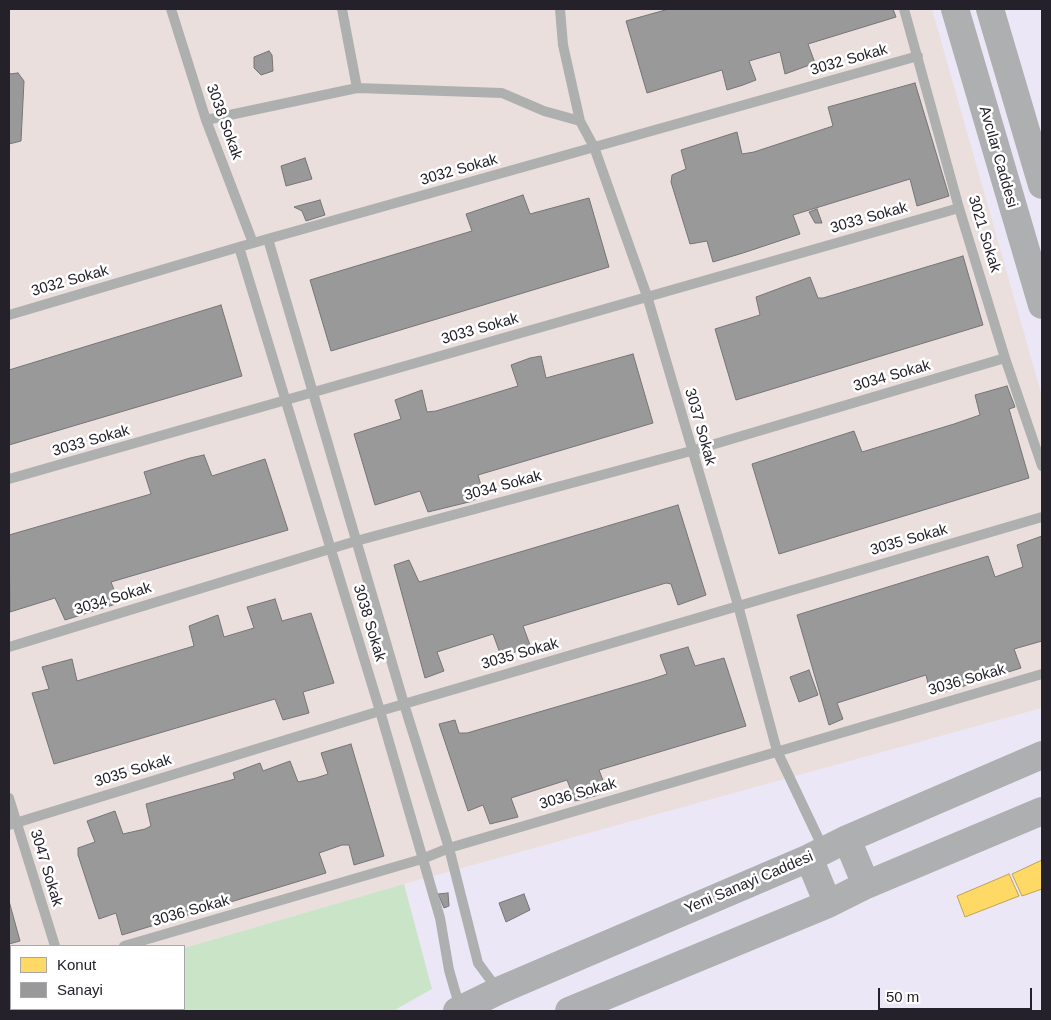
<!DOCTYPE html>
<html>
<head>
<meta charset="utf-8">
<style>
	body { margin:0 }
	#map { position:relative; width:1051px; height:1020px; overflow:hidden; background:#ece7f6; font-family:Arial,sans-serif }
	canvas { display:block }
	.frame { position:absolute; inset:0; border:10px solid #24212a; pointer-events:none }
	.legend { position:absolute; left:10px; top:945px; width:175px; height:65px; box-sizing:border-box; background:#fff; border:1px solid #a7a6aa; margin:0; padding:6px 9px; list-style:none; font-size:15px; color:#24212a }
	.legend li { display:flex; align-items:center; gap:10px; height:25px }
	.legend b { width:25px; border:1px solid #a7a6aa }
	.scale { position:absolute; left:878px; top:988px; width:154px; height:22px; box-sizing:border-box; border:2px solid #24212a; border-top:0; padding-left:6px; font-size:15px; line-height:18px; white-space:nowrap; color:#24212a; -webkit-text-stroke:4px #fff; paint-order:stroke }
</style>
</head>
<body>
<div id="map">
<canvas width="1051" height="1020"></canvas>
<div class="frame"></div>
<ul class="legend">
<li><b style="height:14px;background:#ffd966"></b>Konut</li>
<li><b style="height:14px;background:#999"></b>Sanayi</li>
</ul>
<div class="scale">50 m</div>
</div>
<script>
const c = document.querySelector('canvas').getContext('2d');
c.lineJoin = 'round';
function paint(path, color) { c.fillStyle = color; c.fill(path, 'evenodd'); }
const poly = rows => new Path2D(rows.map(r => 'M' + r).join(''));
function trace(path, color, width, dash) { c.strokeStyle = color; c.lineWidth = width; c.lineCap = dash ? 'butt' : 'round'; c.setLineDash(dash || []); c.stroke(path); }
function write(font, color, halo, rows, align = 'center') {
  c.font = font + ' Arial,sans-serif'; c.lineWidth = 5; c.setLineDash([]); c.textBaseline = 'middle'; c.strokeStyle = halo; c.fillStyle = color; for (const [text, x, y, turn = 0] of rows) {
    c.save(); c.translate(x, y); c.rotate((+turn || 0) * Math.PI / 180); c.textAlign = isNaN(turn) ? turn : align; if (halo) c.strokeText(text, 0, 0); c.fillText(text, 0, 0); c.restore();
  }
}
paint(poly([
	[9,9,932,9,1042,396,1042,708,404,884,184,948,184,946,11,946,11,998,9,998]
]), '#ebdfdd');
paint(poly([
	[404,884,432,989,393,1011,96,1011,95,1009,184,1009,184,948]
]), '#cae4c7');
const homes = poly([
	[1042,860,1042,889,1022,896,1012,874,1042,860],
	[1009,874,1019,896,965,917,957,896,1009,874]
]);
paint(homes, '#ffd966');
trace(homes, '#bda254', 1);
const industry = poly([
	[669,9,893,9,896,17,808,44,815,63,785,74,780,52,749,61,756,80,743,85,727,90,722,70,647,93,626,21,669,9],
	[269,51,272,55,273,71,261,75,254,68,254,57,269,51],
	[18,73,24,81,21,141,9,144,9,74,18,73],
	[915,83,949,196,917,206,910,179,793,215,800,234,743,253,713,262,707,241,690,244,671,182,672,175,686,169,681,150,737,132,742,154,754,152,833,126,828,107,915,83],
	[305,158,312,179,286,186,281,166,305,158],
	[523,195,530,214,589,198,609,267,331,351,310,280,472,231,466,214,523,195],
	[320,200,325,215,306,221,302,211,294,207,320,200],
	[817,209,822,223,815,223,809,212,817,209],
	[963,256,983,325,736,400,715,329,760,315,756,297,810,277,818,298,823,298,963,256],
	[221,305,242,376,9,445,9,370,221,305],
	[633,354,653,423,478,475,484,496,469,502,428,512,420,491,375,505,354,434,401,419,395,400,422,390,427,412,436,411,518,386,511,365,530,358,541,356,546,378,633,354],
	[1007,386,1015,407,1009,409,1029,478,779,554,752,464,854,431,862,452,954,424,980,415,975,395,1007,386],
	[204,455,212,476,265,459,288,530,111,582,119,603,65,620,55,598,10,612,9,535,151,494,144,472,190,458,204,455],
	[678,505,706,595,678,605,671,584,666,583,523,626,530,645,525,649,501,656,493,634,437,652,444,671,425,678,394,565,409,560,419,582,678,505],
	[1042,536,1042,641,1014,649,1021,668,942,693,931,695,926,675,837,703,843,719,829,725,797,615,988,556,995,577,1023,567,1017,545,1042,536],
	[275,599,282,621,311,613,334,683,303,692,309,713,283,720,275,699,54,764,32,693,49,689,42,667,72,659,77,681,194,646,189,626,218,615,224,637,254,628,247,607,275,599],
	[688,647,695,666,724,658,746,726,599,770,607,791,595,796,575,801,567,780,511,798,518,817,490,824,483,805,468,811,439,724,455,720,459,733,467,733,652,679,667,674,660,655,688,647],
	[809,670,818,695,799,702,790,677,809,670],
	[351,744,384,856,354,865,349,845,342,845,319,853,326,873,122,935,116,913,99,919,78,855,78,848,95,842,87,821,115,811,123,834,145,829,151,826,146,804,235,779,233,773,260,763,263,771,290,761,298,782,316,778,328,774,321,753,351,744],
	[448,893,449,906,444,908,438,894,448,893],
	[524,894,530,910,506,922,499,903,524,894],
	[9,901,20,941,9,944,9,901]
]);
paint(industry, '#999');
trace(industry, '#767578', 1);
trace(poly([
	[171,9,206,120,253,243],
	[342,9,357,88],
	[560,9,563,45,580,121,594,147,647,296,738,605,777,751,824,850],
	[904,9,959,208,1005,358,1042,466],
	[206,120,357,88,502,93,544,111,580,121],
	[268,239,404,704,449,848,478,963,498,990],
	[239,247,380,711,440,918,449,970,460,1008],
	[9,315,239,247,918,56],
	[9,479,959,208],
	[9,647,356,541,691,451,1005,358],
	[9,798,55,946],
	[9,825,380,711,1042,517],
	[124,946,422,859,449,848,1042,674],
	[9,980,11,979],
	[75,1009,76,1011]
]), '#aeb0af', 10);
trace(poly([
	[955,9,1042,305],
	[990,9,1042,185],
	[847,839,866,885],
	[809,858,828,904],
	[457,1011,498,991,809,858,847,839,1042,755],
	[569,1011,828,904,866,885,1042,811]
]), '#aeafb0', 28);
write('15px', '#24212a', '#fff', [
	["3032 Sokak",849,60,-16],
	["3038 Sokak",224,122,70],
	["Avcılar Caddesi",998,157,74],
	["3032 Sokak",459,170,-16],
	["3033 Sokak",869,218,-16],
	["3021 Sokak",984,234,73],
	["3032 Sokak",70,281,-16],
	["3033 Sokak",480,329,-16],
	["3034 Sokak",892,376,-16],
	["3037 Sokak",700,427,74],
	["3033 Sokak",91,441,-16],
	["3034 Sokak",503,486,-15],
	["3035 Sokak",909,540,-16],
	["3034 Sokak",113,599,-17],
	["3038 Sokak",369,623,73],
	["3035 Sokak",520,654,-16],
	["3036 Sokak",967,680,-16],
	["3035 Sokak",133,771,-17],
	["3036 Sokak",578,794,-16],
	["3047 Sokak",46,868,73],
	["Yeni Sanayi Caddesi",749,883,-23],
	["3036 Sokak",191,911,-16]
]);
</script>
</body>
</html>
